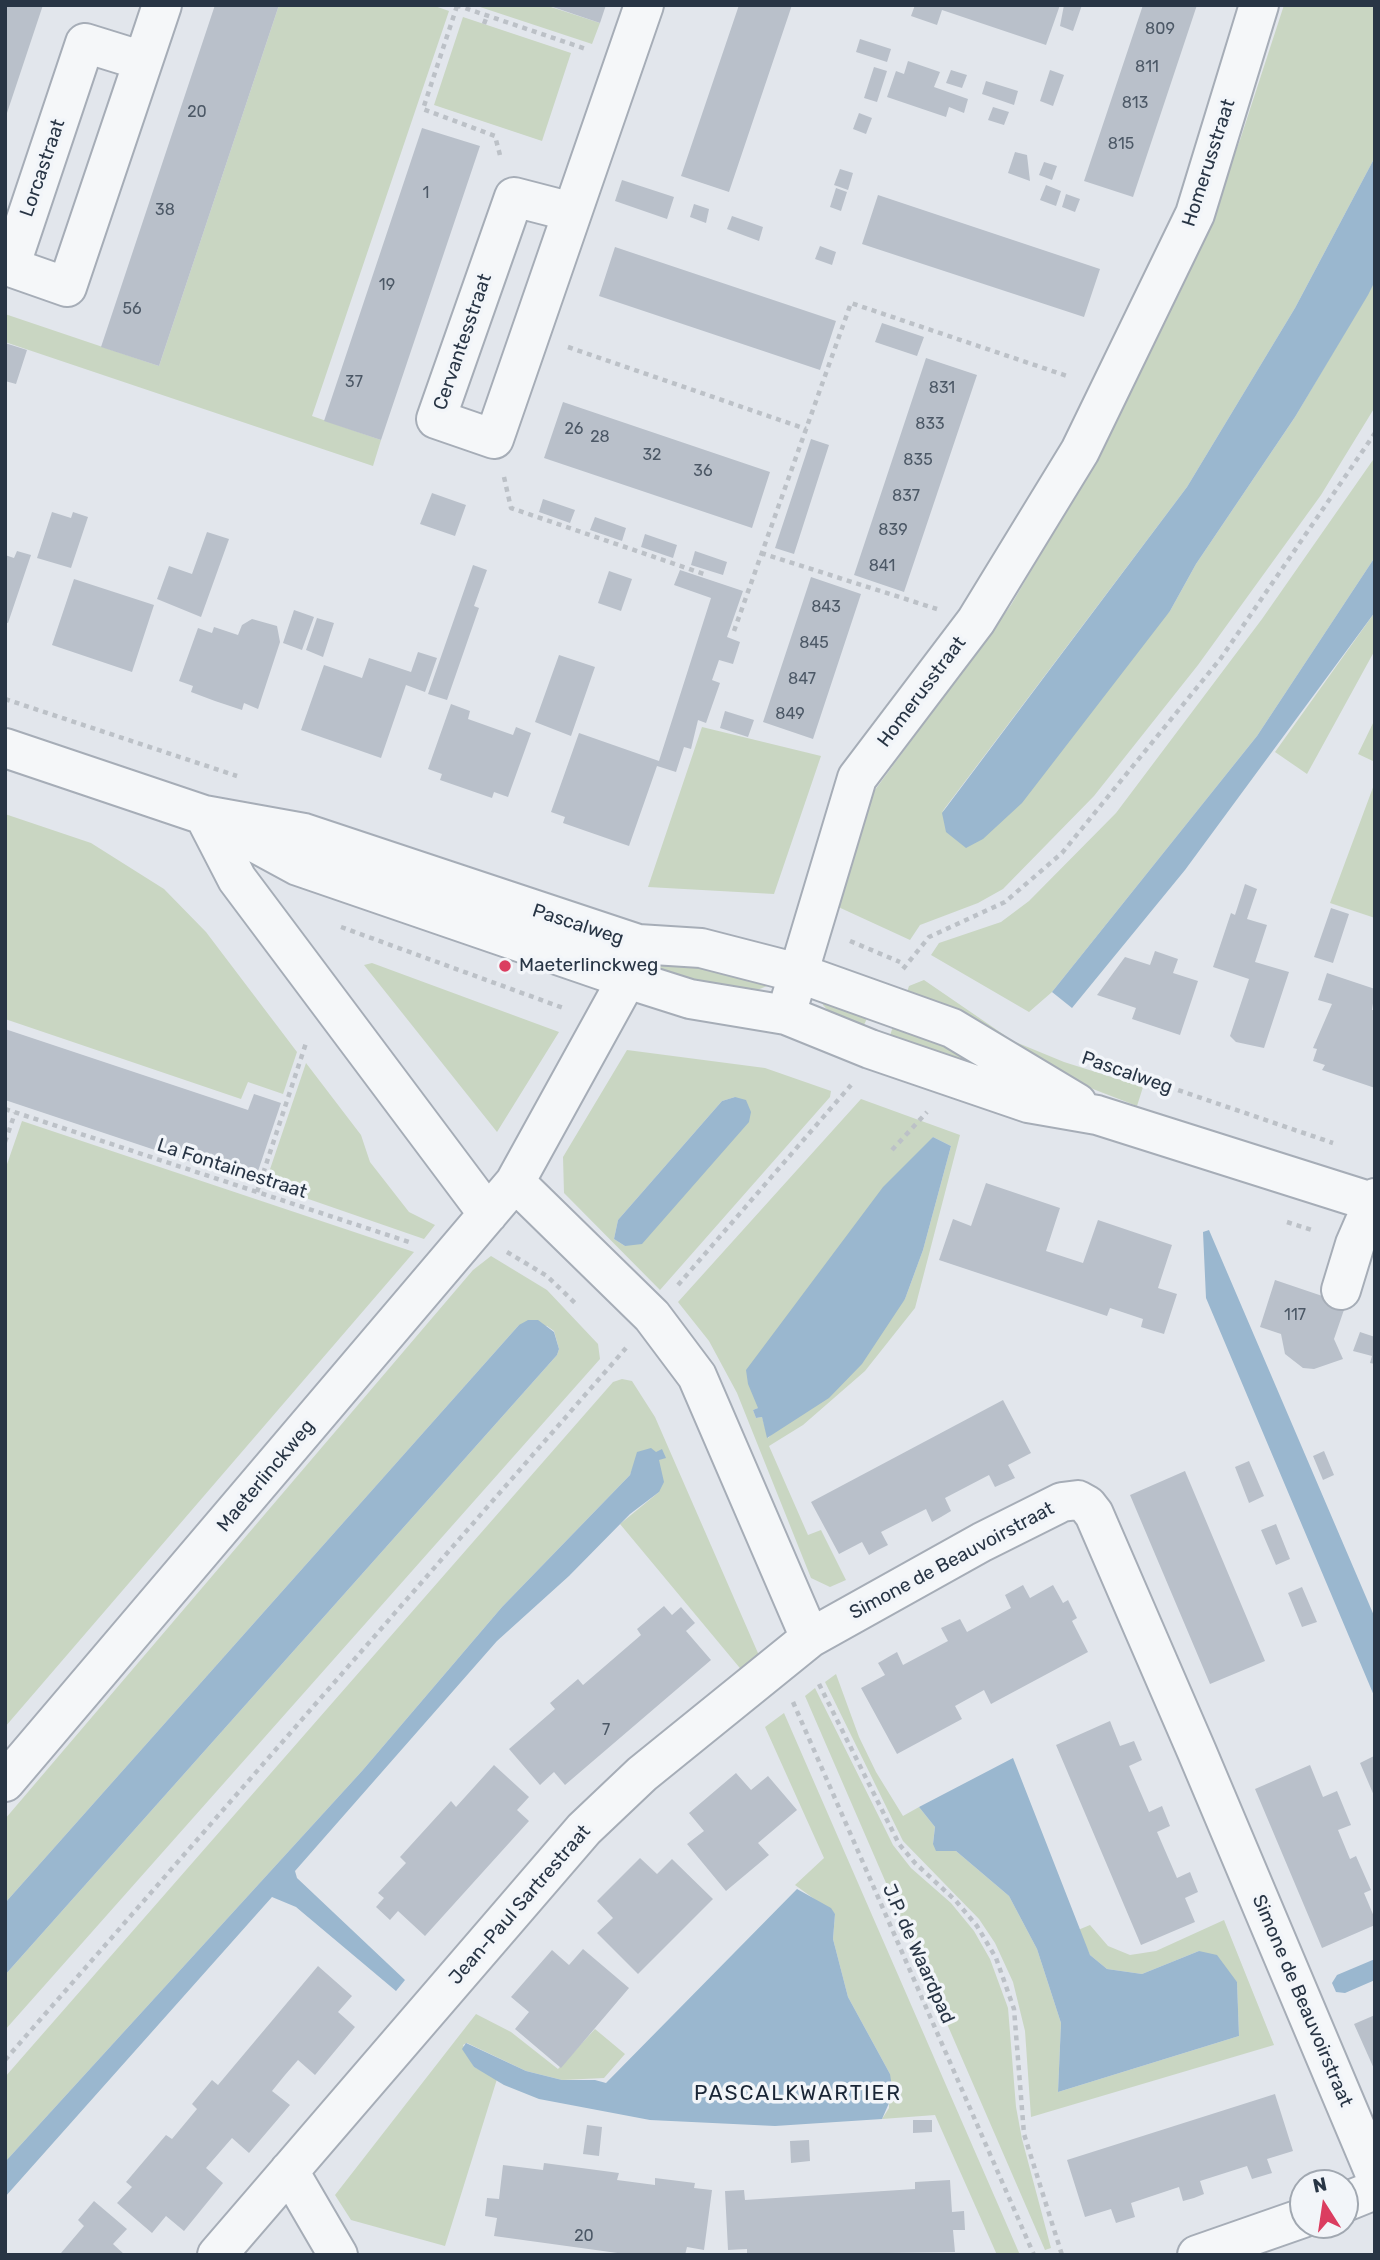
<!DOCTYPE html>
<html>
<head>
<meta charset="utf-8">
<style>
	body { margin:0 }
	#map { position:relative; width:1380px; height:2260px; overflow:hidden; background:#e2e6ec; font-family:Rubik,sans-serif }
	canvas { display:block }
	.frame { position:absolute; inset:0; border:7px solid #283545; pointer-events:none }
	.north { position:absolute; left:1289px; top:2169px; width:70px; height:70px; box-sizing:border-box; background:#f2f5f9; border:2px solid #a1a8b1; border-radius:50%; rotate:348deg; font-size:19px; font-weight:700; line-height:28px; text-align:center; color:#283545 }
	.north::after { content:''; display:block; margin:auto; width:24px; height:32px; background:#db3d60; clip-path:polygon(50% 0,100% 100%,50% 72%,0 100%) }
</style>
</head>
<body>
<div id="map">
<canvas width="1380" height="2260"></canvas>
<div class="frame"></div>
<div class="north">N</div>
</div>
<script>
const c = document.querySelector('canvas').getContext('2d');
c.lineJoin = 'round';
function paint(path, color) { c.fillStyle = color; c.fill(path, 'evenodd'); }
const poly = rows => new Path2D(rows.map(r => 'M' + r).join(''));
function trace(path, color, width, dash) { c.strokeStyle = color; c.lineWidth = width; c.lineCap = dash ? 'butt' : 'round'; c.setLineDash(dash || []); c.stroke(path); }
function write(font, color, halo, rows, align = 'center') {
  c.font = font + ' Rubik,sans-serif'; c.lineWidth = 7; c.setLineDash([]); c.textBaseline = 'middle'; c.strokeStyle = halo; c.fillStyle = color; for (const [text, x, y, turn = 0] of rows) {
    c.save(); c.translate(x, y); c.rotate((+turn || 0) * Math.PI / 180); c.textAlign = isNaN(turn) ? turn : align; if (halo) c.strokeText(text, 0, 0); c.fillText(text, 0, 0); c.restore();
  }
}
paint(poly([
	[279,5,432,5,449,11,312,416,381,440,373,466,5,342,5,314,159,366],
	[474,5,545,5,600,23,592,44],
	[1284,5,1375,5,1375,157,1295,308,1187,487,942,812,1170,611,1196,564,1295,417,1375,281,1375,407,1321,495,1198,665,1094,796,1003,889,978,903,920,925,910,940,834,905,869,798,1011,605,1108,439,1182,288,1240,140],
	[463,17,571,53,542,141,434,105],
	[1375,457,1375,557,1257,736,1052,992,1029,1012,931,955,939,943,1001,922,1029,901,1116,813,1262,619],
	[1375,612,1375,650,1307,774,1275,752],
	[1375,719,1375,762,1358,754],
	[702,727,821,756,774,894,648,887],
	[1375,782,1375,918,1330,903],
	[5,814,91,843,164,889,206,932,297,1052,283,1094,248,1082,241,1099,5,1019],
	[666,957,772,978,767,986,750,993,748,988,699,984,640,966],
	[372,963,559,1032,497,1132,364,965],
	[924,980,1013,1041,1064,1062,1143,1087,1137,1106,1067,1079,905,998,909,986],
	[819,993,871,1009,861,1032,839,1022,823,1005],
	[896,1018,997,1073,887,1044],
	[627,1050,765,1068,831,1091,830,1097,660,1290,564,1193,563,1157],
	[735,1097,625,1246,614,1239,618,1220,722,1101],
	[306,1063,361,1135,370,1162,409,1212,435,1225,424,1239,265,1184],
	[861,1099,960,1135,915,1308,865,1371,803,1425,769,1446,808,1535,821,1530,846,1580,830,1587,811,1578,737,1393,709,1341,678,1302],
	[933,1137,951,1146,923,1250,905,1299,768,1438,762,1417,756,1418,753,1410,758,1408],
	[22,1121,414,1252,5,1727,5,1170],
	[491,1256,547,1290,598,1344,600,1359,5,2030,5,1975,557,1355,559,1349,554,1331,547,1326,519,1325,5,1903,5,1819,473,1270],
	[622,1379,632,1381,655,1417,761,1660,744,1673,620,1524,659,1492,634,1465,630,1475,502,1607,362,1771,5,2162,5,2077,613,1382],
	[836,1674,859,1737,876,1772,903,1816,919,1807,935,1827,933,1843,956,1851,1009,1896,1037,1949,1061,2023,1058,2092,1239,2036,1237,1982,1199,1951,1142,1974,1107,1969,1090,1955,1078,1930,1090,1925,1108,1946,1130,1955,1156,1951,1224,1920,1274,2045,1031,2117,1025,2031,1013,1982,995,1943,979,1919,903,1841,825,1682],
	[815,1688,893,1845,911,1868,951,1903,974,1931,990,1959,1008,2008,1016,2107,1022,2139,1051,2248,1045,2250,805,1696],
	[784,1713,1020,2255,997,2255,935,2115,882,2119,889,2108,890,2074,848,1997,833,1939,835,1914,795,1885,824,1858,765,1727],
	[476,2014,511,2032,558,2069,595,2029,625,2054,604,2078,562,2080,526,2071,467,2043,463,2045,474,2067,497,2079,445,2246,351,2220,335,2195]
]), '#c9d6c2');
paint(poly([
	[1375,157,1375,281,1368,295,1295,417,1196,564,1170,611,1022,803,983,839,966,848,946,832,942,813,1187,487,1295,308],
	[1375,557,1375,612,1185,870,1072,1008,1052,992,1257,736],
	[735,1097,746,1100,751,1112,749,1122,642,1244,625,1246,614,1239,618,1220,722,1101],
	[933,1137,951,1146,923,1250,905,1299,862,1364,829,1398,767,1438,762,1417,756,1418,753,1410,758,1408,748,1384,746,1370,883,1187],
	[1209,1230,1375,1618,1375,1698,1206,1298,1203,1232],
	[528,1320,538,1320,554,1332,559,1349,557,1355,5,1975,5,1903,519,1325],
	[651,1448,656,1452,662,1449,666,1458,659,1460,664,1482,659,1492,630,1514,569,1576,497,1641,295,1871,297,1878,405,1980,396,1991,296,1907,272,1897,5,2197,5,2162,362,1771,502,1607,630,1475,637,1452],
	[1013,1758,1090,1955,1107,1969,1142,1974,1199,1951,1217,1955,1237,1982,1239,2036,1058,2092,1061,2023,1037,1949,1009,1896,956,1851,936,1851,933,1844,935,1827,919,1807],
	[797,1889,831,1908,835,1914,833,1939,848,1997,890,2074,893,2094,882,2119,775,2126,650,2120,539,2099,504,2085,474,2067,462,2049,466,2043,526,2071,562,2080,595,2080,606,2083],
	[1375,1959,1375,1980,1345,1993,1336,1992,1332,1983,1337,1975]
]), '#9ab7cf');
paint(poly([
	[5,5,43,5,6,116,5,116],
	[215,5,279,5,159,366,101,347],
	[547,5,606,5,600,23],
	[739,5,792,5,729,192,681,176],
	[915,5,1060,5,1046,45,942,10,937,25,911,16],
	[1064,5,1082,5,1073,31,1060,26],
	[1143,5,1197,5,1133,197,1084,181],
	[860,39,891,49,887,62,856,52],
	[908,61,940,72,934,87,968,99,964,113,949,107,946,117,887,97,896,71,904,74],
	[874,67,887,71,877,102,864,98],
	[951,70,967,75,962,88,946,83],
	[1050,70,1064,75,1053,106,1040,101],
	[986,81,1018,91,1014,105,982,94],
	[993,107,1009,112,1004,125,988,120],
	[859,113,872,118,866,134,853,129],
	[422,128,480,146,381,440,324,421],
	[1015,152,1027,155,1030,181,1008,173],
	[1044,162,1057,166,1052,180,1039,175],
	[840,169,853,173,848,190,834,185],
	[622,180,674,197,667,219,615,201],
	[1046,185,1061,191,1056,206,1040,200],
	[836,188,847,192,841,211,830,207],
	[1066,194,1080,199,1075,212,1062,207],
	[878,195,1100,269,1084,317,862,244],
	[694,204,709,209,706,223,690,217],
	[732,216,763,227,759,241,727,229],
	[820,246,836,252,832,265,815,259],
	[615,247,836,321,820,370,599,296],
	[882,323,924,337,917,356,875,342],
	[5,343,27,350,16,384,5,381],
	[926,358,977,375,904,592,854,575],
	[563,402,770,472,752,528,544,458],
	[811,439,829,445,794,554,775,548],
	[432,493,466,505,455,536,420,524],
	[543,499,575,510,570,523,539,512],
	[52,512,71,518,73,512,88,517,71,568,37,558],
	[595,517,626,528,622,541,590,530],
	[207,532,229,539,201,617,157,599,169,566,192,574],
	[645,534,677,545,673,558,641,547],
	[17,551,31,555,8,623,5,622,5,555,14,558],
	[695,551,727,562,723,575,691,565],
	[473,565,487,570,474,606,479,608,447,700,428,694],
	[680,570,743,591,727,637,740,642,733,664,719,660,712,680,720,683,706,723,698,720,691,749,684,747,676,772,657,766,629,846,563,823,565,817,551,812,579,733,659,761,711,598,674,585],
	[609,571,632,579,621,611,598,603],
	[811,577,861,594,813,739,763,722],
	[74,579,154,605,132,672,52,645],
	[294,610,314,617,302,650,283,643],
	[317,618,334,623,323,657,306,650],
	[252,619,277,626,280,642,258,709,244,703,242,710,215,701,191,692,193,686,179,681,198,628,212,633,214,627,238,635,242,625],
	[418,652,437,658,425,692,406,685,381,758,301,730,324,665,362,678,369,658,411,672],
	[559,655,595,667,571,736,535,722],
	[451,704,470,711,468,719,513,735,516,727,531,733,508,797,494,792,492,798,440,780,442,774,428,769],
	[725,711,754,720,748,737,720,728],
	[1245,884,1257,889,1247,919,1267,925,1255,962,1289,972,1264,1048,1236,1042,1230,1036,1249,979,1213,967,1231,913,1235,915],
	[1331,908,1349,914,1333,963,1314,957],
	[1155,951,1178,959,1173,973,1198,981,1180,1035,1132,1019,1136,1008,1097,995,1125,957,1150,965],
	[1327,973,1375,989,1372,1010,1375,1010,1375,1088,1322,1070,1325,1065,1313,1061,1317,1049,1313,1048,1332,1004,1318,1000],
	[5,1029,248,1110,254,1094,281,1103,254,1183,5,1100],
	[986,1183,1060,1208,1046,1251,1083,1263,1098,1220,1172,1245,1158,1288,1177,1294,1164,1334,1141,1327,1143,1319,1110,1308,1107,1316,939,1260,953,1219,971,1226],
	[1275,1280,1346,1304,1334,1339,1343,1359,1314,1369,1303,1368,1285,1354,1281,1334,1260,1327],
	[1360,1332,1375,1337,1375,1364,1370,1363,1372,1356,1353,1351],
	[1003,1400,1031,1453,1008,1465,1015,1478,995,1487,989,1475,945,1498,951,1511,941,1517,932,1522,926,1509,881,1532,888,1545,878,1550,869,1555,862,1542,839,1554,811,1502],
	[1324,1451,1334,1475,1323,1480,1313,1456],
	[1249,1461,1264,1496,1249,1503,1235,1467],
	[1185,1471,1265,1661,1210,1684,1130,1495],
	[1276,1524,1290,1559,1276,1565,1261,1530],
	[1023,1585,1030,1598,1053,1585,1063,1603,1068,1600,1077,1618,1072,1621,1088,1652,991,1704,984,1690,955,1706,962,1719,897,1754,861,1688,885,1675,878,1663,897,1652,903,1665,948,1641,941,1628,960,1619,967,1632,1011,1608,1005,1595],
	[1302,1587,1317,1622,1302,1627,1288,1593],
	[664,1606,672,1615,681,1607,695,1623,686,1631,711,1660,565,1785,554,1772,540,1785,509,1749,555,1709,550,1703,578,1679,583,1685,641,1635,637,1629],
	[1110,1721,1120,1746,1134,1741,1142,1760,1129,1766,1149,1812,1162,1806,1170,1826,1157,1832,1177,1878,1190,1872,1198,1892,1185,1898,1195,1922,1141,1945,1056,1745],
	[1374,1756,1375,1758,1375,1798,1360,1763],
	[494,1765,529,1797,517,1810,529,1821,425,1936,398,1911,390,1920,376,1907,384,1898,378,1893,406,1863,400,1857,451,1801,456,1807],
	[1310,1765,1323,1797,1337,1791,1351,1825,1338,1830,1350,1859,1356,1856,1371,1890,1364,1893,1375,1919,1375,1925,1322,1948,1255,1789],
	[736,1773,751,1790,768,1776,797,1810,758,1843,769,1855,726,1891,687,1844,704,1831,689,1813],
	[640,1858,657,1874,672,1859,713,1899,638,1974,597,1933,613,1918,597,1901],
	[583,1949,629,1988,561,2068,515,2029,529,2012,511,1997,552,1950,569,1965],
	[318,1966,352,1996,338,2012,355,2027,315,2075,298,2060,285,2075,272,2091,290,2105,249,2153,232,2138,206,2168,223,2183,184,2231,166,2216,152,2233,117,2203,132,2187,126,2182,166,2135,172,2139,197,2109,192,2104,212,2080,218,2085],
	[1375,2015,1375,2071,1354,2024],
	[1275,2094,1293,2151,1267,2159,1272,2173,1252,2179,1247,2166,1200,2181,1204,2194,1194,2198,1183,2201,1179,2187,1131,2203,1135,2217,1116,2223,1111,2209,1085,2217,1067,2160],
	[913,2120,932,2120,932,2132,913,2133],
	[587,2125,602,2127,599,2156,583,2154],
	[809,2140,810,2161,791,2163,790,2141],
	[544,2163,619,2173,617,2180,655,2185,655,2178,695,2183,694,2188,712,2190,704,2250,687,2247,685,2255,632,2255,494,2236,497,2218,485,2216,487,2198,499,2199,503,2165,543,2170],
	[950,2180,952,2212,964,2211,965,2230,953,2230,955,2252,747,2255,747,2249,728,2250,725,2191,744,2190,745,2200,915,2189,915,2182],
	[94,2201,127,2229,113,2244,125,2255,61,2253,84,2226,78,2220]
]), '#b9c0ca');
const minor = poly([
	[143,61,85,43,10,267,67,287,154,29,162,5],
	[572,212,514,197,436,419,494,439,644,5],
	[5,748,204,815,304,833,638,944,701,948,798,973,952,1028,1077,1103],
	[204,815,298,866,627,979,690,999,786,1015,870,1049,1028,1103,1097,1115,1375,1203],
	[204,815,237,879,488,1214],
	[791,998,857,778,976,621,1080,451,1195,214,1259,5],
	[515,1182,652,1316,697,1376,810,1638,982,1542,1062,1502,1078,1500,1087,1505,1094,1514,1197,1752,1375,2174],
	[1341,1290,1355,1244,1375,1198],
	[5,1782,515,1182,627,979,634,955],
	[289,2171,338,2255],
	[1345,2202,1375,2190],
	[217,2255,584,1829,642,1774,810,1638],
	[1197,2255,1303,2218]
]);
trace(minor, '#a6adb7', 42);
trace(poly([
	[456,5,586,49],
	[457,6,423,109,495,136,501,159],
	[484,24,487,16],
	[568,347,806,429],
	[504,477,511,508,704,574],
	[761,553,937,609],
	[734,631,851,303,1070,377],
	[5,699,237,776],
	[341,927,566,1009],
	[850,941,900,962],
	[903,969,929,937,1005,902,1062,853,1221,658,1375,433],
	[1093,1061,1333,1143],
	[5,1109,409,1242],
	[5,1142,15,1113],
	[892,1150,927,1112],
	[257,1192,307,1040],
	[1287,1222,1315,1231],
	[507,1252,547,1276,575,1303],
	[678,1285,851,1085],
	[819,1684,899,1844,915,1863,956,1901,977,1926,996,1958,1014,2009,1024,2134,1062,2255],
	[793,1702,1034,2255],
	[5,2060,626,1348]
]), '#bcc1c7', 4.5, [5, 5]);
trace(minor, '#f5f7f9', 38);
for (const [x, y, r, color] of [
	[505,966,7,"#db3d60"]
]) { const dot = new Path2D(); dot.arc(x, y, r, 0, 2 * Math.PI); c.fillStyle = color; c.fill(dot); trace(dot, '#f2f5f9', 2.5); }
write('16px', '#4c5866', null, [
	["809",1160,29],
	["811",1147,67],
	["813",1135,103],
	["20",197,112],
	["815",1121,144],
	["1",426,193],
	["38",165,210],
	["19",387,285],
	["56",132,309],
	["37",354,382],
	["831",942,388],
	["833",930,424],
	["26",574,429],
	["28",600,437],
	["32",652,455],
	["835",918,460],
	["36",703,471],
	["837",906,496],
	["839",893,530],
	["841",882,566],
	["843",826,607],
	["845",814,643],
	["847",802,679],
	["849",790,714],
	["117",1295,1315],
	["7",606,1730],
	["20",584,2236]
]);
write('19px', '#283545', '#f2f5f9', [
	["Homerusstraat",1209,163,-72],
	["Lorcastraat",43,168,-71],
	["Cervantesstraat",463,342,-71],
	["Homerusstraat",922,692,-53],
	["Pascalweg",578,925,18],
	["Pascalweg",1127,1073,19],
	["La Fontainestraat",232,1169,18],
	["Maeterlinckweg",266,1476,-50],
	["Simone de Beauvoirstraat",952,1561,-28],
	["Jean-Paul Sartrestraat",520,1905,-49],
	["J.P. de Waardpad",918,1954,66],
	["Simone de Beauvoirstraat",1302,2001,67]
]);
write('19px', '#283545', '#f2f5f9', [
	["Maeterlinckweg",519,966]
], 'left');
c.letterSpacing = '2px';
write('21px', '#1a2636', '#f2f5f9', [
	["PASCALKWARTIER",798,2094]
]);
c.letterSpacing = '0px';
</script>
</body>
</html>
